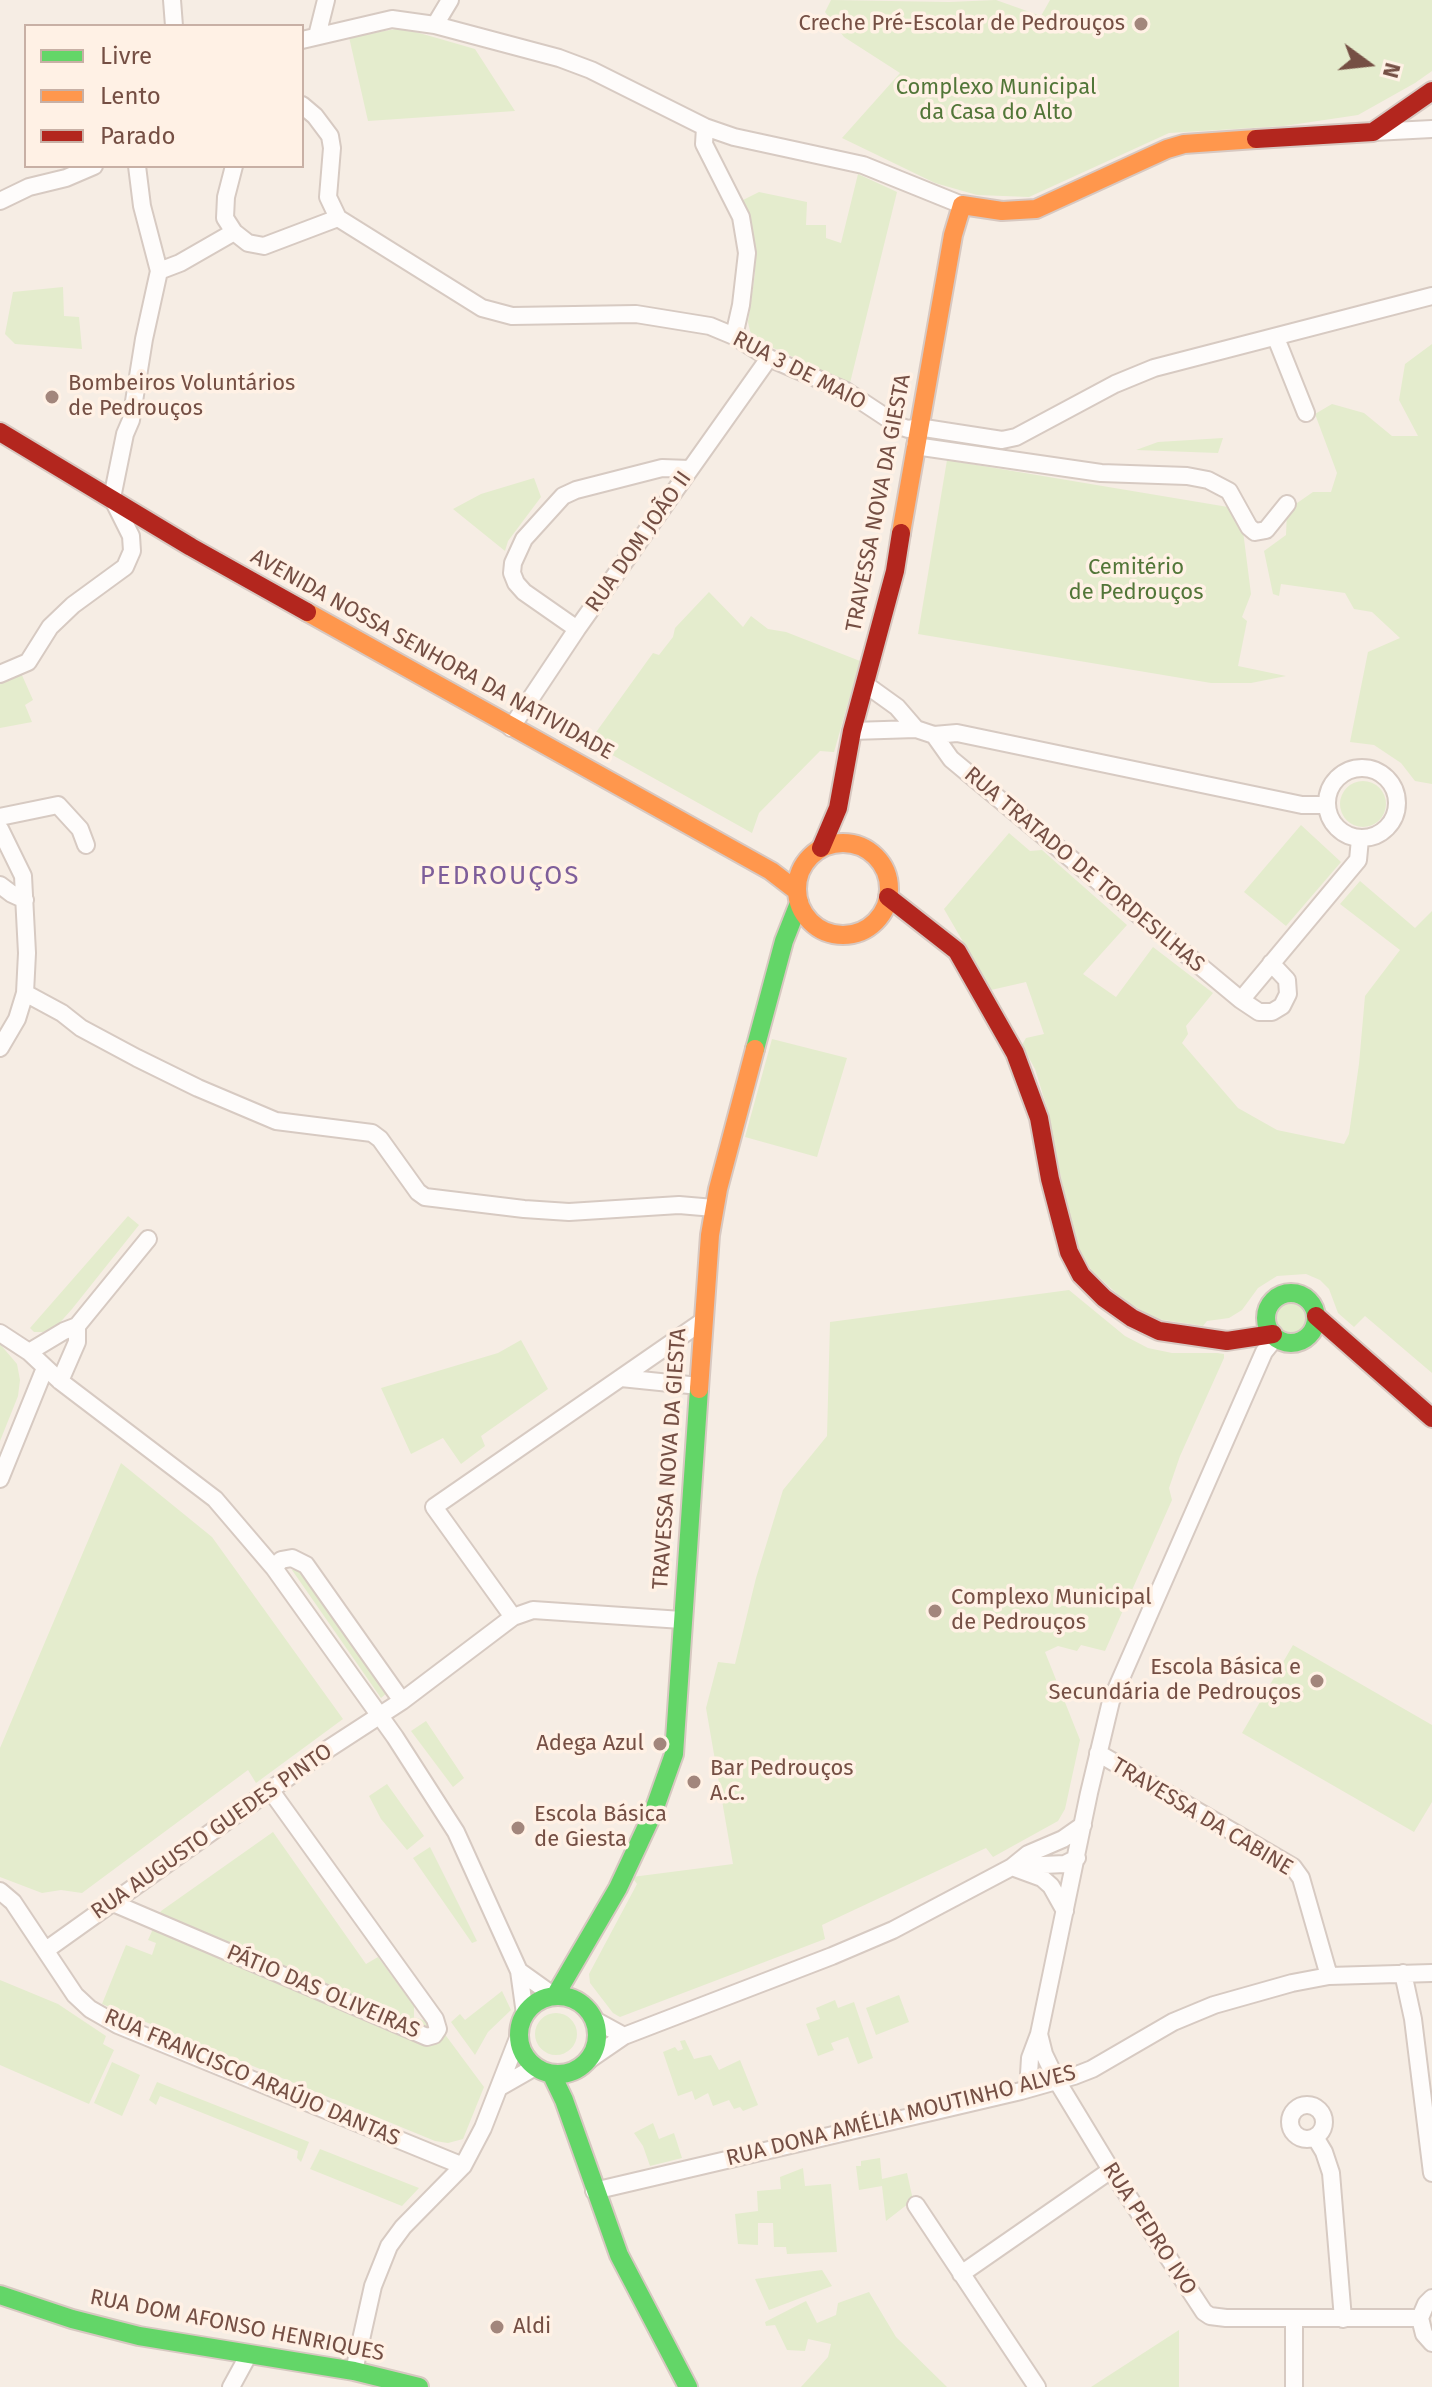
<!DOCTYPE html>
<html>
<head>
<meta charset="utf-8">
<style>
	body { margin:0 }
	#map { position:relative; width:1432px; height:2387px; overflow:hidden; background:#f6ede4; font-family:"Fira Sans",sans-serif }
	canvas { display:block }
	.legend { position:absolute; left:24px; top:24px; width:280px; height:144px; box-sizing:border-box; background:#fff1e5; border:2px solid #c8b0a5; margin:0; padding:10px 14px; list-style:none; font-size:24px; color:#754f44 }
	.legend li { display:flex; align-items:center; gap:16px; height:40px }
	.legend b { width:40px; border:2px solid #c8b0a5 }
	.north { position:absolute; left:1328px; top:24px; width:80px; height:80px; -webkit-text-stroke:6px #fff1e5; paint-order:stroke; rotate:105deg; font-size:22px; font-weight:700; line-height:32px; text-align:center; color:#754f44 }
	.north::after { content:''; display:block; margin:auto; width:28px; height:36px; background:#754f44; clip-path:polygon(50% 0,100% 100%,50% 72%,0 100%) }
</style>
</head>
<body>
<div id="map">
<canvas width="1432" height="2387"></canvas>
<ul class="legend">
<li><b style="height:10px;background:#63d668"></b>Livre</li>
<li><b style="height:10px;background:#ff974d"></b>Lento</li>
<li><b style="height:10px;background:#b3261e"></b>Parado</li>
</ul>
<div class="north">N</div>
</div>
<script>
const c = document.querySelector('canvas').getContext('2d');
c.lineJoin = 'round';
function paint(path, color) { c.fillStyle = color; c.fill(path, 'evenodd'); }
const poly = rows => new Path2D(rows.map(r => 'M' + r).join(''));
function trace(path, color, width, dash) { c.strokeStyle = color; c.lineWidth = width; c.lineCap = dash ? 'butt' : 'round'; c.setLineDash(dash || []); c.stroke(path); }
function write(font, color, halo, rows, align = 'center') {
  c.font = font + ' "Fira Sans",sans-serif'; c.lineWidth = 7; c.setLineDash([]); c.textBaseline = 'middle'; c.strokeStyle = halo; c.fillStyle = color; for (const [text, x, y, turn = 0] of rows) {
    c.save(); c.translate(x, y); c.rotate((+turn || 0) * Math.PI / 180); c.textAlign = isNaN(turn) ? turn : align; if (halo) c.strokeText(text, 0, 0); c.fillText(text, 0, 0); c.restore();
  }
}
paint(poly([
	[831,0,949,2,996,0,1041,16,1050,0,1432,0,1432,71,1415,83,1358,115,1284,126,1169,133,1029,197,977,195,935,183,842,138,900,73,844,37,825,12],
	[402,28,475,49,515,111,368,121,349,37],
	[858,174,897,192,850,383,758,341,750,331,748,322,755,273,751,220,743,200,759,192,807,202,806,225,826,225,826,238,841,243],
	[63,287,64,316,79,317,82,349,15,344,5,334,13,292],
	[1432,344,1432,784,1415,781,1401,763,1374,745,1350,742,1368,652,1400,638,1372,612,1354,609,1345,593,1281,584,1279,596,1273,594,1264,551,1286,535,1287,510,1313,492,1331,492,1337,473,1315,414,1332,404,1364,413,1392,436,1418,436,1399,400,1405,364],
	[1223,438,1218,453,1136,450,1158,442],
	[947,460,1228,507,1235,511,1243,531,1251,594,1242,617,1247,621,1238,666,1286,676,1251,683,1211,683,918,634],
	[534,478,541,497,508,541,505,551,453,509,481,494],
	[709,592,743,627,751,616,768,629,786,632,860,661,834,752,820,751,759,813,752,833,589,742,653,653,659,655,673,637,675,628],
	[21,673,33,700,25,705,32,722,0,728,0,678],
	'1340 804a23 23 0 1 1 46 0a23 23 0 1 1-46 0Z',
	[1301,825,1341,862,1286,926,1244,892],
	[1009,833,1030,851,1042,850,1127,925,1083,974,1116,997,1153,947,1213,993,1186,1026,1188,1034,1182,1043,1238,1108,1277,1130,1344,1144,1349,1134,1359,1064,1365,996,1400,950,1340,904,1360,881,1415,928,1432,911,1432,1373,1365,1316,1354,1327,1338,1313,1329,1289,1320,1280,1306,1274,1277,1276,1258,1288,1242,1310,1229,1318,1207,1321,1203,1326,1157,1319,1125,1301,1092,1271,1080,1251,1065,1197,1047,1108,1035,1069,1022,1045,1026,1038,1044,1034,1026,982,991,990,944,909],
	[772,1039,847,1058,817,1157,745,1137],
	[128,1216,139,1225,72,1309,56,1327,43,1332,34,1332,30,1328],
	[1069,1290,1125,1336,1148,1348,1172,1353,1217,1353,1224,1354,1224,1358,1180,1456,1169,1488,1172,1500,1105,1651,1081,1645,1077,1651,1058,1646,1045,1652,1080,1740,1065,1809,1058,1821,993,1857,986,1848,822,1925,825,1939,620,2017,613,2013,590,1983,589,1974,637,1884,632,1877,733,1864,706,1708,718,1662,735,1664,756,1578,783,1490,827,1436,830,1322],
	'1275 1318a17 17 0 1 1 34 0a17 17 0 1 1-34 0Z',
	[521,1340,548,1389,481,1436,485,1446,461,1464,443,1438,411,1454,381,1388,498,1353],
	[0,1344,17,1364,20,1380,18,1396,0,1441],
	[121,1463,212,1537,343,1719,256,1783,248,1770,82,1893,61,1890,42,1893,0,1877,0,1748],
	[298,1567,387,1693,381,1698,292,1570],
	[1293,1645,1432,1725,1432,1802,1414,1832,1242,1733],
	[426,1721,464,1778,453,1787,411,1731],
	[387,1784,424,1836,407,1850,381,1819,369,1796],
	[273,1832,366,1964,378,1957,414,2006,414,2017,438,2025,484,2087,463,2139,448,2143,435,2141,102,2004,126,1945,152,1955,156,1943,148,1940,161,1911],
	[430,1847,477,1941,472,1943,413,1858],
	[0,1980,58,2004,106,2036,103,2044,114,2050,89,2104,0,2065],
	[502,1991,511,2010,488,2032,475,2055,451,2022,460,2014,465,2020],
	[899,1995,909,2022,876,2035,866,2008],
	[835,2000,838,2008,854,2002,873,2058,858,2064,848,2037,831,2043,834,2050,818,2056,806,2024,820,2019,816,2008],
	'535 2034a21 21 0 1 1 42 0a21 21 0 1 1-42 0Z',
	[685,2040,694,2059,711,2055,719,2070,740,2060,758,2105,743,2111,740,2107,734,2109,729,2100,713,2106,708,2093,695,2100,692,2091,678,2096,663,2052,675,2047,678,2051,683,2049,680,2041],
	[112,2062,140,2075,122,2116,94,2103],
	[157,2082,309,2142,301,2162,297,2158,298,2151,160,2096,156,2105,149,2100],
	[653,2123,659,2139,674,2133,682,2158,650,2166,643,2146,634,2133],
	[320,2149,419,2188,402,2206,310,2169],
	[880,2158,882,2179,907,2173,913,2200,886,2221,882,2186,859,2190,856,2166,861,2166,861,2161],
	[803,2168,805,2186,831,2184,837,2252,787,2254,786,2247,774,2247,773,2223,758,2223,758,2245,738,2244,735,2214,758,2211,757,2191,781,2189,780,2177],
	[822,2270,832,2286,769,2310,755,2279],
	[869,2292,896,2337,947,2387,801,2387,828,2357,831,2344,808,2339,805,2351,787,2350,775,2325,766,2326,765,2322,806,2301,817,2323,836,2315,838,2303],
	[1179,2330,1179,2387,1091,2387]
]), '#e4eccd');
const street = poly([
	[172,0,174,26],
	[435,25,450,0],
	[317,36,326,0],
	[302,40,392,19,435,25,559,58,591,70,705,127,734,137,863,165,962,205],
	[302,105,315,116,330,136,332,148,328,197,338,218,482,308,512,316,636,314,710,326,734,336,769,358,846,391,899,426,908,429,918,427,1002,440,1016,437,1115,384,1154,368,1432,296],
	[705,127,704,144,741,217,747,253,741,305,734,336],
	[1374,132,1432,129],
	[234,166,226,197,225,218,234,232,248,243,264,246,338,218],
	[0,201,29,187,66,178,94,166],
	[159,271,180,263,234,232],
	[1276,338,1306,413],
	[915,446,1101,473,1187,476,1208,480,1229,491,1249,527,1255,532,1266,530,1287,504],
	[577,629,524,592,516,583,512,573,513,563,524,539,563,496,576,490,662,468,690,469],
	[0,674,28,662,50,627,73,605,125,567,132,551,131,536,112,498,125,434,131,420,144,339,159,271,142,206,137,166],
	[865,684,897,707,916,729],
	[511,728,577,629,769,358],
	[852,731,916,729,934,735,957,733,1302,805,1327,805],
	[934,735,951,759,1241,1000,1358,860,1360,839],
	'1327 803a35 35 0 1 1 70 0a35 35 0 1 1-70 0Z',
	[0,817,58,805,80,829,86,845],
	[0,829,23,876,27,953,25,993,17,1019,0,1048],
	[0,885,12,894,25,900],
	[25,993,62,1013,81,1028,137,1058,198,1088,276,1121,372,1133,380,1139,418,1192,425,1197,524,1209,569,1212,679,1205,714,1208],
	[1241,1000,1259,1012,1272,1012,1282,1006,1288,994,1287,980,1271,963],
	[0,1333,29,1352,60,1381,215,1499,274,1568,395,1737,456,1832,519,1971,525,2014],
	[29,1352,64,1331,77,1326,148,1239],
	[621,1378,699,1386],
	[60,1381,77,1342,77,1326],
	[0,1479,45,1368],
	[274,1568,281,1560,292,1558,306,1565,402,1701],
	[513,1617,434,1507,703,1321],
	[1098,1753,1293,1867,1301,1878,1329,1976],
	[1021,1866,1065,1864,1077,1858],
	[1012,1867,1042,1878,1051,1886,1065,1911],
	[0,1891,13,1902,75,1995,90,2009,118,2025,463,2166],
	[113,1903,427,2037,434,2035,438,2029,435,2019,271,1791],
	[46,1950,325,1751,402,1701,513,1617,533,1610,682,1620],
	[519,1971,554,1996],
	[1403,1973,1413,2019,1432,2173],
	[593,2019,624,2036],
	[1039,2034,1044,2054,1057,2081,1111,2170,1204,2312,1210,2316,1226,2318,1420,2318],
	[589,2060,624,2036,832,1956,893,1930,1012,1867,1028,1854,1063,1839,1083,1825],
	[1045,2084,1034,2080,1029,2074,1030,2058,1039,2034,1089,1793,1111,1701,1264,1352,1276,1337],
	[500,2087,535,2067],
	'1290 2122a17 17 0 1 1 34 0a17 17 0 1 1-34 0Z',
	[1315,2137,1324,2152,1331,2173,1343,2319],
	[594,2191,1021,2091,1074,2076,1092,2069,1173,2022,1214,2005,1292,1983,1329,1976,1432,1973],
	[916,2205,1037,2387],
	[961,2274,1111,2170],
	[1432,2298,1426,2304,1420,2318,1424,2334,1432,2343],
	[1294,2319,1294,2387],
	[354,2371,373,2286,389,2246,403,2227,463,2166,483,2128,518,2038],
	[231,2387,249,2354]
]);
const fast = poly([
	[755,1049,784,941,799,903],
	'1266 1318a25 25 0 1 1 50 0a25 25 0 1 1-50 0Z',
	[555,1996,618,1888,653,1813,674,1754,699,1389],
	'519 2035a39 39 0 1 1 78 0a39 39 0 1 1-78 0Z',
	[552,2075,564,2100,619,2255,688,2387],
	[0,2295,72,2319,139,2336,354,2371,419,2387]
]);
const slow = poly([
	[901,533,953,235,962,205,1002,211,1036,209,1167,149,1184,144,1256,139],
	[307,612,771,871,797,891],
	'797 889a46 46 0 1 1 92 0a46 46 0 1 1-92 0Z',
	[699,1389,710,1235,718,1189,755,1049]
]);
const jam = poly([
	[1256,139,1373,132,1432,91],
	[0,432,191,547,307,612],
	[821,848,838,808,852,731,895,571,901,533],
	[888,897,957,951,1015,1053,1039,1118,1050,1179,1069,1252,1081,1275,1104,1298,1132,1318,1159,1331,1227,1341,1273,1334],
	[1316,1316,1432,1418]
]);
trace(street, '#d7cac2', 20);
trace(fast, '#d7c8c1', 22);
trace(slow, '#d7c8c1', 22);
trace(jam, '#d7c8c1', 22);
trace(street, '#fefcfb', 16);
trace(fast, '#63d668', 18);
trace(slow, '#ff974d', 18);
trace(jam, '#b3261e', 18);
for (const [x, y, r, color] of [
	[1141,24,8,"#a2867c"],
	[52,397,8,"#a2867c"],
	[935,1611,8,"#a2867c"],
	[1317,1681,8,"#a2867c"],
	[660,1744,8,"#a2867c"],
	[694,1782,8,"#a2867c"],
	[518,1828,8,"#a2867c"],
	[497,2327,8,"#a2867c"]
]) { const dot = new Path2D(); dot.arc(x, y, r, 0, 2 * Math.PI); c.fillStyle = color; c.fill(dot); trace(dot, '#fff1e5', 3); }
write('22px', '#754f44', '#fff1e5', [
	["Creche Pré-Escolar de Pedrouços",1125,24,"right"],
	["Bombeiros Voluntários",68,384],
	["de Pedrouços",68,409],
	["Complexo Municipal",951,1598],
	["de Pedrouços",951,1623],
	["Escola Básica e",1301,1668,"right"],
	["Secundária de Pedrouços",1301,1693,"right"],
	["Adega Azul",644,1744,"right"],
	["Bar Pedrouços",710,1769],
	["A.C.",710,1794],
	["Escola Básica",534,1815],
	["de Giesta",534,1840],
	["Aldi",513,2327]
], 'left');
write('22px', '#527638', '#fff1e5', [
	["Complexo Municipal",996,88],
	["da Casa do Alto",996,113],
	["Cemitério",1136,568],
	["de Pedrouços",1136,593]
]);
write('22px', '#754f44', '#fff1e5', [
	["RUA 3 DE MAIO",799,371,27],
	["TRAVESSA NOVA DA GIESTA",879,503,-79],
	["RUA DOM JOÃO II",639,542,-55],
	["AVENIDA NOSSA SENHORA DA NATIVIDADE",432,655,29],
	["RUA TRATADO DE TORDESILHAS",1084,870,40],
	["TRAVESSA NOVA DA GIESTA",670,1459,-86],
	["TRAVESSA DA CABINE",1202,1817,31],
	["RUA AUGUSTO GUEDES PINTO",212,1832,-35],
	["PÁTIO DAS OLIVEIRAS",323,1992,23],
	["RUA FRANCISCO ARAÚJO DANTAS",252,2078,23],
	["RUA DONA AMÉLIA MOUTINHO ALVES",901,2116,-14],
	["RUA PEDRO IVO",1149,2229,57],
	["RUA DOM AFONSO HENRIQUES",237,2326,11]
]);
c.letterSpacing = '2px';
write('26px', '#7e5e9a', '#fff1e5', [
	["PEDROUÇOS",500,877]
]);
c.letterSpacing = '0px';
</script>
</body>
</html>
